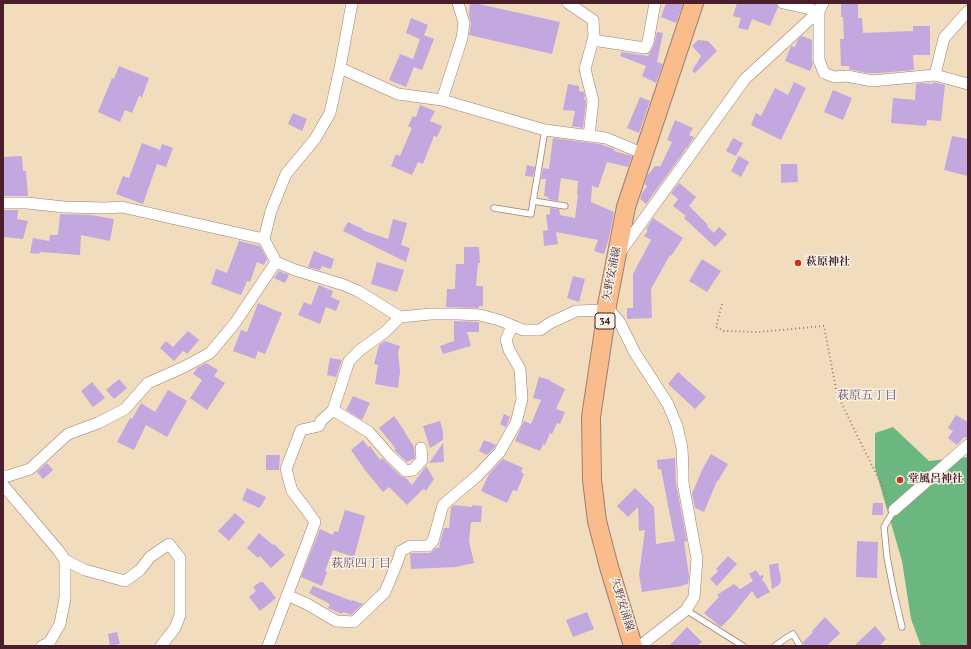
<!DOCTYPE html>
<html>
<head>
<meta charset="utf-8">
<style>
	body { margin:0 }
	#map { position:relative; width:971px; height:649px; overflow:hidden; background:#f1ddbd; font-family:Vollkorn,serif }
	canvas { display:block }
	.frame { position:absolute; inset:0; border:4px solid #4a1f2b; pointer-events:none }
</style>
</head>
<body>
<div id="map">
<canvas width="971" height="649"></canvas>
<div class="frame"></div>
</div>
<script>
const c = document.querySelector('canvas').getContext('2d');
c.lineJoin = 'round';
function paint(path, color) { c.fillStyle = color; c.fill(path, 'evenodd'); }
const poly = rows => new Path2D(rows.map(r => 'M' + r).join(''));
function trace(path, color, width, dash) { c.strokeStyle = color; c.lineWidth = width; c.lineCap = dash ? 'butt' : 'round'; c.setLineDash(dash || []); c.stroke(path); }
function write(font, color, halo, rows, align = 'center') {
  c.font = font + ' Vollkorn,"Noto Serif JP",serif'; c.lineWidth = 3; c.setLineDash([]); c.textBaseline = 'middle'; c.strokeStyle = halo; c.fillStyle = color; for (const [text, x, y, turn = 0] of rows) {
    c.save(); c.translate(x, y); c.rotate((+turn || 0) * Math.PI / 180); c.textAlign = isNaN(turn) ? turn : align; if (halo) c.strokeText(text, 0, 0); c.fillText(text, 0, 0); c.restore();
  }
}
paint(poly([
	[893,427,929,461,968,457,968,646,921,646,911,619,902,561,875,468,875,433]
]), '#6cb77f');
paint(poly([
	[470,3,474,3,560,22,552,54,469,35,471,24,469,14],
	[666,3,683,4,676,23,661,17],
	[737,3,776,3,778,7,770,26,752,19,748,30,738,28,741,18,733,16],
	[841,3,858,3,858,18,862,18,863,33,913,31,913,26,930,26,930,55,913,55,914,70,880,73,867,73,849,69,849,66,841,66,840,39,844,39,843,17,841,17],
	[411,18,428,25,424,35,434,39,422,70,414,67,406,87,389,80,400,54,413,59,420,39,406,33],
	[657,32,663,33,657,62,663,64,656,83,642,76,646,66,620,56,622,52,648,56,654,45],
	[802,36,812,40,812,60,813,64,810,71,785,61,791,46,795,47,798,39],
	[698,40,708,41,717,51,695,73,692,71,701,56,692,46],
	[119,66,149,78,142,97,139,96,132,113,125,110,120,122,98,112,112,78,114,79],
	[794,82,806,88,781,140,751,125,756,113,761,116,775,88,788,95],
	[933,82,945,85,941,121,927,120,926,126,891,123,893,98,915,100,916,84,922,83,933,84],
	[568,84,579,86,579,91,584,92,585,96,584,99,586,101,583,128,572,126,575,111,563,110],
	[833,90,852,98,843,120,824,112],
	[640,97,650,101,639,133,627,128],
	[420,105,435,111,430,121,442,126,437,137,434,136,423,164,418,162,412,175,391,166,396,154,400,156,412,128,408,126,413,116,416,117],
	[293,113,307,119,302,131,288,124],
	[675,120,693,128,689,135,694,137,687,148,686,148,683,153,646,204,640,199,642,193,647,186,645,184,647,176,655,166,659,166,660,167,672,142,667,140],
	[952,136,968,139,968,176,944,170],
	[553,138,600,144,614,149,614,151,625,154,632,156,628,167,607,162,598,188,592,186,591,202,614,212,609,238,604,254,594,251,598,240,556,232,558,244,544,246,543,231,548,230,546,215,550,214,550,208,559,209,560,215,575,218,578,195,577,195,578,181,561,178,558,201,548,199,548,197,544,196,546,179,541,179,543,168,549,169],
	[733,138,743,143,736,156,726,151],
	[142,143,160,150,162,144,173,148,166,167,157,164,143,204,116,194,123,176,129,178],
	[22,156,23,171,26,171,28,196,3,196,3,157],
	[739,156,749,162,741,177,731,171],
	[781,164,797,164,798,182,781,183],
	[527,165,535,167,533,177,525,176],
	[679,183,696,197,689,206,708,225,707,226,714,233,719,227,727,234,715,247,684,218,686,216,673,206,678,199,671,193],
	[3,210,18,210,17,219,28,221,23,239,3,237],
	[60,214,91,215,114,219,110,241,81,235,80,255,40,252,39,254,30,253,33,238,49,241,50,235,58,235],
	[653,218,683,238,671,256,670,255,651,289,652,318,627,319,627,308,633,308,633,274,651,240,644,236,648,230,646,229],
	[393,219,407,223,401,245,410,248,406,262,343,231,348,222,363,229,362,230,388,239],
	[239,241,260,246,267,259,264,265,257,262,250,282,247,281,241,295,211,284,216,269,227,273],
	[464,247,479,247,480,263,478,263,476,286,483,286,483,306,479,306,479,308,446,307,447,289,455,289,456,264,464,264],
	[314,251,334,259,331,269,322,266,320,270,308,267],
	[702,259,721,271,707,292,689,281],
	[377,262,404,270,397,292,371,284],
	[279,271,289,275,285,283,274,278],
	[573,276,585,279,579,302,567,298],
	[319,285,333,291,331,297,340,301,336,311,326,307,320,324,298,315,304,302,311,305],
	[258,303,282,313,265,354,258,351,255,359,233,351,241,330,247,332],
	[454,321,479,322,479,332,467,332,471,346,443,354,440,346,454,341],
	[188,331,199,340,187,354,183,351,174,361,160,348,166,341,173,347],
	[385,341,400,346,398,353,400,371,398,388,375,384,378,365,374,364,379,345],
	[330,358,342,360,336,377,327,375],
	[206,363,218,370,214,376,225,383,207,410,190,398,202,380,193,374,197,368],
	[678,372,706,397,695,409,668,384],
	[539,377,550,380,550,381,565,389,556,409,565,412,560,424,557,423,552,434,550,433,545,445,543,444,540,451,515,441,524,421,531,424,541,400,533,398],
	[119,379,127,388,114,399,106,390],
	[92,382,105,398,93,407,81,391],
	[168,390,187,401,167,437,146,425,134,450,117,442,130,418,132,419,141,403,155,412],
	[353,396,370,403,362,420,346,410],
	[504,414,510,417,506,427,500,424],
	[956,415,968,422,968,438,964,437,957,445,948,438,953,431,948,428],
	[394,416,404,430,404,431,414,447,415,458,407,462,394,450,396,449,379,428],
	[440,421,443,432,443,440,430,448,423,426],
	[363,440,368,447,370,446,380,460,382,458,401,476,406,478,412,485,426,466,434,479,426,491,423,489,407,505,389,487,383,492,365,470,351,450],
	[484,440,496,445,493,449,487,455,479,451],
	[443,443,444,462,429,463],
	[711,454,728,464,718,481,717,481,704,512,695,508,692,494,702,470],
	[266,455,280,455,279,470,266,470],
	[675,458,676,484,687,541,684,542,689,575,688,584,683,585,683,586,642,592,639,575,645,530,639,531,638,507,628,517,617,506,635,488,654,507,656,544,675,541,661,469,658,469,657,460],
	[503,459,523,468,521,472,524,474,517,491,513,490,507,503,481,491,489,474],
	[47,463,53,470,43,479,37,472],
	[247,488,266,497,263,503,259,508,242,500],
	[873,503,883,503,883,515,872,515],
	[453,505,472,507,472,505,482,506,481,522,471,522,469,541,474,563,456,567,411,569,410,554,412,553,430,553,436,548,439,548,440,542,444,528,449,528,451,508],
	[345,510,365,516,359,539,354,557,333,550,325,571,327,572,322,586,301,577,320,529,333,535,334,531,338,532],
	[235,513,245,522,229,541,218,531],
	[259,533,273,545,274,544,285,555,271,568,260,556,258,558,247,548],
	[857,541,878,542,877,578,856,577],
	[728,556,737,564,717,586,710,579,718,571,716,569],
	[778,563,781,580,779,585,772,589,769,565],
	[756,570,760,576,763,575,764,576,762,579,770,592,757,599,752,591,731,617,721,627,718,625,704,613,719,597,717,595,734,584,740,589,753,581,749,574],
	[260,582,263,582,276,598,260,611,249,597,256,591,253,587],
	[313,586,352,601,352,600,363,604,351,615,343,612,342,614,328,608,330,604,309,593],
	[587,612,594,629,573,637,566,620],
	[825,617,840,633,827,646,804,646,803,642,813,632,812,631],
	[875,626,886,639,879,646,854,646],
	[687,627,702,642,697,646,669,646],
	[117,632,120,644,110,646,108,634]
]), '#c2a8de');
const service = poly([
	[533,201,565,206],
	[494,208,531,214,545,130],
	[894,510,884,527,887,557,894,593,902,627],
	[686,610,743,646],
	[775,646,786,638,793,634,800,646]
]);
const minor = poly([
	[352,3,340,68,330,113,315,139,286,174,271,211,264,239,276,262,295,270,344,285,358,291,400,317,431,314,458,314,480,315,499,320,523,330,540,330,550,323,576,311,606,310,612,313,619,321,635,353,668,404,677,426,682,448,683,471,683,483,697,559,694,597,686,610,640,646],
	[568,3,593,20,594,36,585,69,593,101,589,136],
	[783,3,819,11],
	[819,11,819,60,824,73,834,77,847,76,872,81,935,75,968,84],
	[593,40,638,47,645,48,648,42,655,3],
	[340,68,398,94,442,100,545,130,606,138,644,154],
	[935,75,944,38,968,11],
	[442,100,462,38,464,23,458,3],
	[3,203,27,203,64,207,104,208,122,207,264,239],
	[621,251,745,79,819,11,823,3],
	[333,410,369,432,389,455,406,471,413,470,422,460,421,448],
	[3,476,8,476,30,469,68,434,98,423,125,409,148,383,184,367,210,353,235,323,276,262],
	[3,485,58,550,65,560,85,570,125,581,140,570,150,557,169,544,180,558,180,615,175,628,161,646],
	[894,510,968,445],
	[287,595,307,604,336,621,354,622,385,592,397,563,401,551,410,546,428,546,433,541,443,505,478,475,499,453,516,423,522,399,520,369,509,350,506,340,512,326],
	[42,646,49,643,60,624,65,598,65,560],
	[268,646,315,522,306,509,292,491,286,469,301,430,319,426,321,421,333,410,349,361,360,350,385,332,400,317]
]);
const primary = poly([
	[633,646,609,567,597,521,592,480,591,417,606,317,606,310,626,207,694,3]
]);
trace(service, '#9e7e74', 7);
trace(minor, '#9e7e74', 12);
trace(primary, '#9e7e74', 20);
trace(poly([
	[722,304,716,327,724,331,759,332,824,326,837,394,857,435,889,500]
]), '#9e7e74', 2, [1, 3]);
trace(service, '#fff', 5.5);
trace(minor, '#fff', 11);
trace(primary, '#f9bc8a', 18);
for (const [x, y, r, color] of [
	[798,263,4,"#c8321e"],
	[900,480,4,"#c8321e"]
]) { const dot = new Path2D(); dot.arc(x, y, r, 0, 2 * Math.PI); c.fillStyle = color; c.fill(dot); trace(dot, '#f7f3e8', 1.5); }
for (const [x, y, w] of [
	[605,321,20]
]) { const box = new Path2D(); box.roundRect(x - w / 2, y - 8, w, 16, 3); c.fillStyle = '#f7f3e8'; c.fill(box); trace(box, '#4a1f2b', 1); }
write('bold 10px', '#4a1f2b', null, [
	["34",605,321]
]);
write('bold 11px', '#4a1f2b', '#f7f3e8', [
	["萩原神社",806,263],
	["堂風呂神社",908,480]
], 'left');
write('11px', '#4a1f2b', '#f7f3e8', [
	["矢野安浦線",613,274,-79],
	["矢野安浦線",621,605,73]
]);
write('12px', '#744f6a', '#f7f3e8', [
	["萩原五丁目",867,397],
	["萩原四丁目",361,565]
]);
</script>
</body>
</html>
